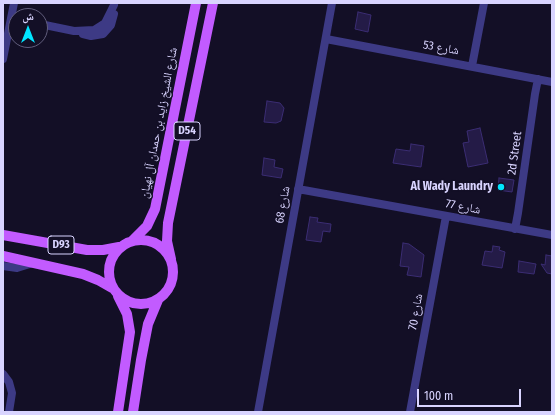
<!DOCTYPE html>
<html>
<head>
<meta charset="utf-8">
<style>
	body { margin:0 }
	#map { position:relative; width:555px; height:415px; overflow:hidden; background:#130f26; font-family:"Fira Sans Condensed","Noto Naskh Arabic",sans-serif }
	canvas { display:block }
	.frame { position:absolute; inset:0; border:4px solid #d9d4ff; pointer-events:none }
	.north { position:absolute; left:8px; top:8px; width:40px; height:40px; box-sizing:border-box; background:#130f26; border:1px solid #625e7d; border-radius:50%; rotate:0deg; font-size:11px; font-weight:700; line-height:16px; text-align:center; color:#d9d4ff }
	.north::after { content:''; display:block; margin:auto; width:14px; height:18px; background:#00e5ff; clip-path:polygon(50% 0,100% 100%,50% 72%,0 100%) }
	.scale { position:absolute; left:417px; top:389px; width:104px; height:18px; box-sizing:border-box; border:2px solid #d9d4ff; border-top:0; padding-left:5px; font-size:12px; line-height:14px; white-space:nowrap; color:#d9d4ff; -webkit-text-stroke:3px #130f26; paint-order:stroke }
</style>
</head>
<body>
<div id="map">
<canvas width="555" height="415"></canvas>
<div class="frame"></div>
<div class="north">ش</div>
<div class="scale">100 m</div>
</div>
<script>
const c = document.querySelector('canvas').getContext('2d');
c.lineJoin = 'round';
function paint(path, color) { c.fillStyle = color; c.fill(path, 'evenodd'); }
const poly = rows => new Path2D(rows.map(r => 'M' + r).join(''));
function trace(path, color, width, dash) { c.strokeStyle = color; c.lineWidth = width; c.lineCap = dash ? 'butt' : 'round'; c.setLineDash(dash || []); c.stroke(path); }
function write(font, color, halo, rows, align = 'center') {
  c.font = font + ' "Fira Sans Condensed","Noto Naskh Arabic",sans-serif'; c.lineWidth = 3; c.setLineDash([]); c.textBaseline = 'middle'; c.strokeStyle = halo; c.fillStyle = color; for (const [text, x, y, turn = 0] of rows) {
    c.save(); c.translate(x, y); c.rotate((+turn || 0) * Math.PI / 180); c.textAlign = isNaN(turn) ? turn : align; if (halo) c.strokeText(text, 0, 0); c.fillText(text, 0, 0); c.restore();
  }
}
const building = poly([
	[358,12,371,15,368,32,355,29,358,12],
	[267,101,280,103,284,108,281,121,276,123,264,122,267,101],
	[480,128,488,163,468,167,463,143,469,142,467,131,480,128],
	[411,144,424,146,421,167,393,163,396,149,410,151,411,144],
	[264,158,275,160,274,167,283,169,281,178,262,175,264,158],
	[499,178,514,180,512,192,498,190,499,178],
	[310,217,318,218,317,222,331,224,330,232,323,231,321,242,306,240,310,217],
	[403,243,409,244,424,255,421,277,407,275,409,267,400,266,403,243],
	[493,246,500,247,499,250,505,252,502,268,482,265,485,251,492,252,493,246],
	[546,255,552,256,552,274,547,273,541,264,545,265,546,255],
	[519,261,536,264,534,274,518,272,519,261]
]);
paint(building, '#241b47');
trace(building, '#3b2d73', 1);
trace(poly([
	[40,24,74,31,94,30,105,23,114,5],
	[83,34,91,36,103,34,111,25,114,14],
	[326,39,552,82],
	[3,59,14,3],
	[472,66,484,3],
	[298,189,552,235],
	[515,229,518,213,535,94,538,79],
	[3,266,17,268,33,263],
	[3,374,9,382,12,393,9,412],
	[258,412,332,3],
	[410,412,446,216]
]), '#3d3a85', 8);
trace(poly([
	[3,235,87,250,103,250,119,247],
	'109 272a32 32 0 1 1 64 0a32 32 0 1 1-64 0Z',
	[132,241,147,226,155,209,196,3],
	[3,256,83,274,98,280,112,288],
	[171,259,167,241,168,223,213,3],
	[118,412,130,332,127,314,118,296],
	[133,412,141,360,148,324,158,300]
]), '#c25bff', 10);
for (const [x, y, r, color] of [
	[501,187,4,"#00e5ff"]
]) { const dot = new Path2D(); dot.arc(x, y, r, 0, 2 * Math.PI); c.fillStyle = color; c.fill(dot); trace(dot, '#130f26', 1.5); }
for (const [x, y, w] of [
	[187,131,26],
	[61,245,26]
]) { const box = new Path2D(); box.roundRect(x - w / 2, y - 9, w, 18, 3); c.fillStyle = '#130f26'; c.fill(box); trace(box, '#d9d4ff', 1); }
write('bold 11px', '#d9d4ff', null, [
	["D54",187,131],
	["D93",61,245]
]);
write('12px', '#d9d4ff', '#130f26', [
	["شارع 53",441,48,10],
	["شارع الشيخ زايد بن حمدان آل نهيان",159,123,-79],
	["2d Street",515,153,-82],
	["شارع 68",283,205,-80],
	["شارع 77",463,207,11],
	["شارع 70",416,312,-80]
]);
write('bold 12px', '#d9d4ff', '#130f26', [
	["Al Wady Laundry",493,187]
], 'right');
</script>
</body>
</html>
